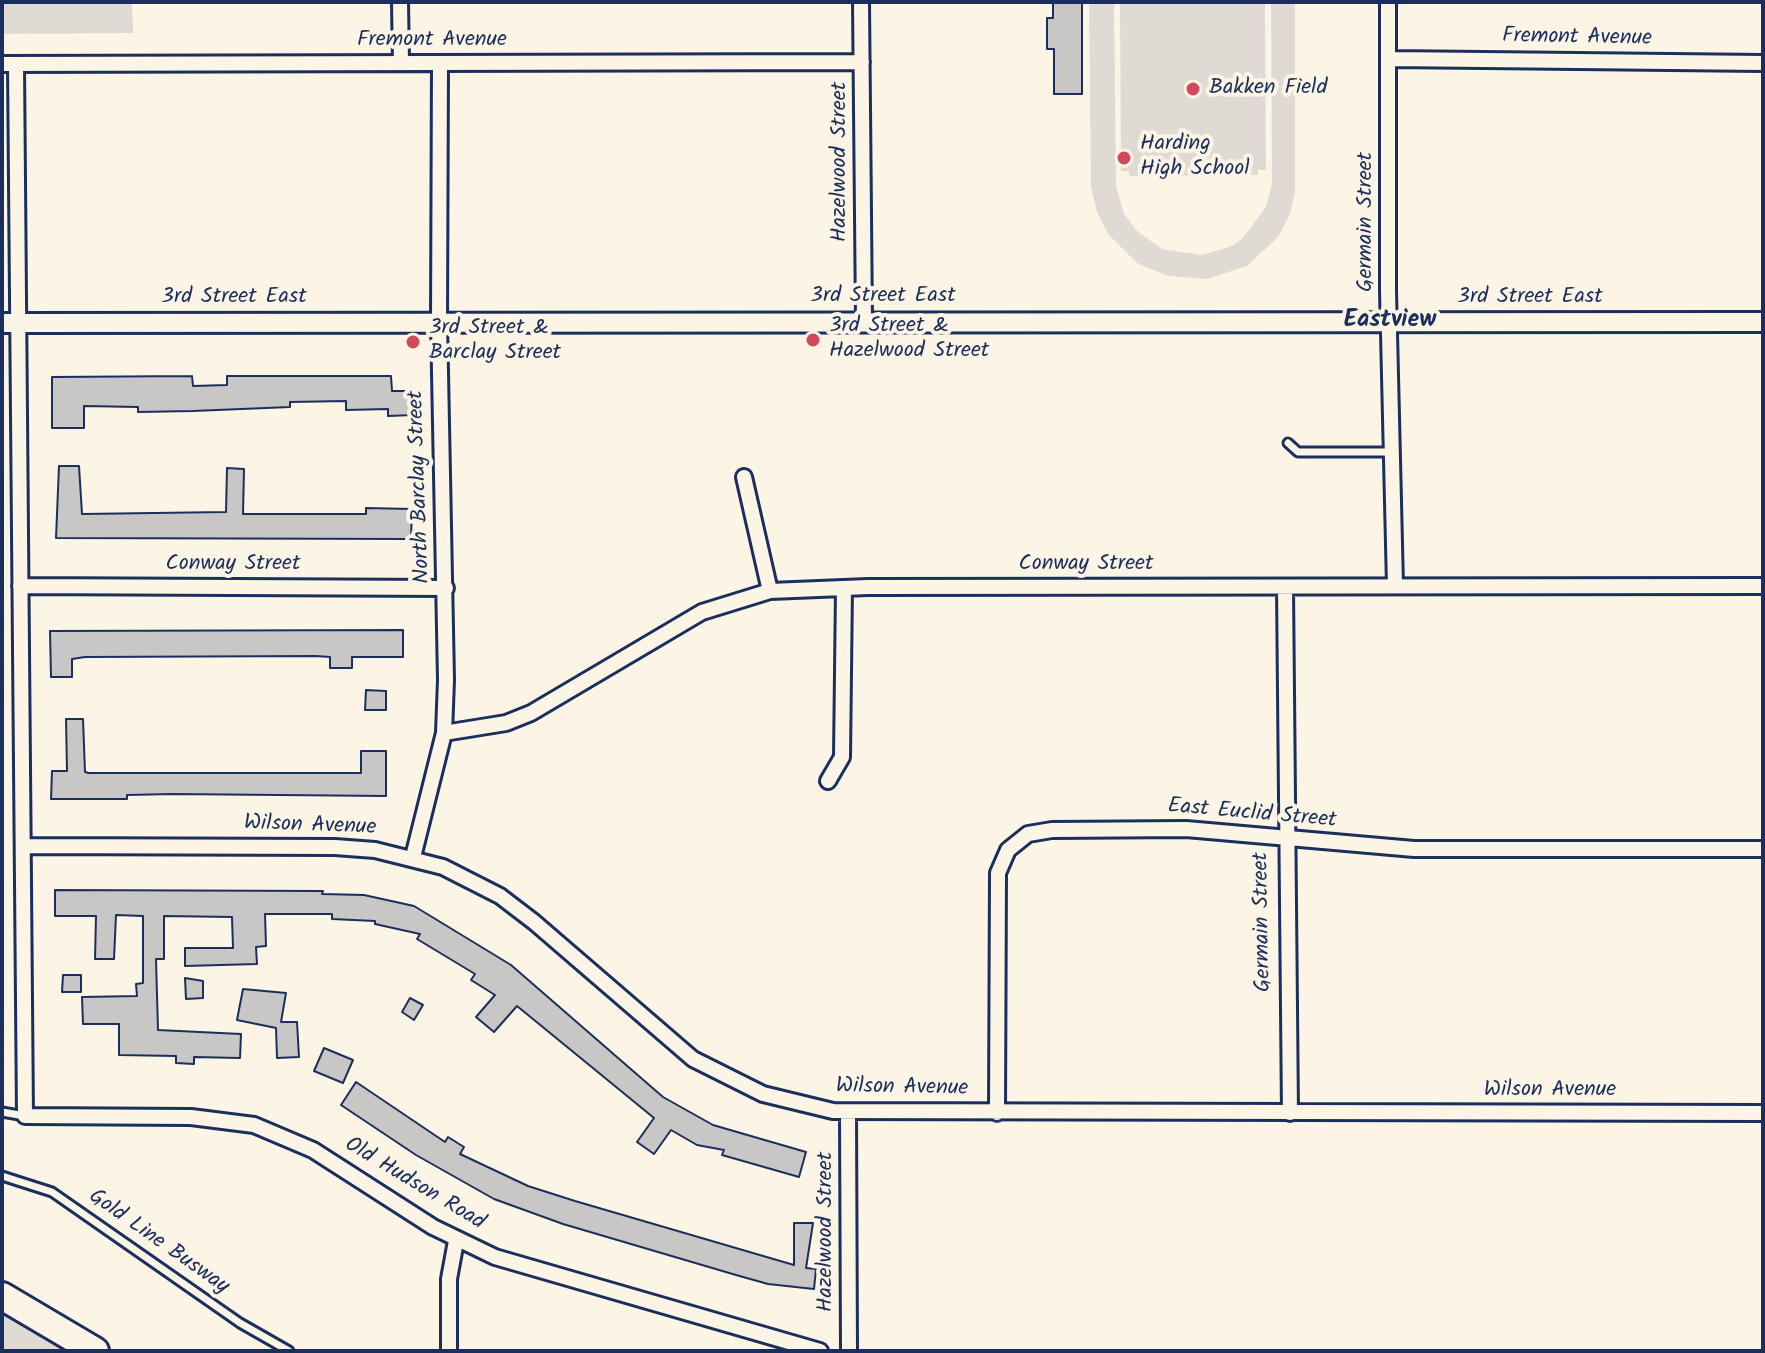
<!DOCTYPE html>
<html>
<head>
<meta charset="utf-8">
<style>
	body { margin:0 }
	#map { position:relative; width:1765px; height:1353px; overflow:hidden; background:#fcf5e5; font-family:Kalam,sans-serif }
	canvas { display:block }
	.frame { position:absolute; inset:0; border:4px solid #1b2f5e; pointer-events:none }
</style>
</head>
<body>
<div id="map">
<canvas width="1765" height="1353"></canvas>
<div class="frame"></div>
</div>
<script>
const c = document.querySelector('canvas').getContext('2d');
c.lineJoin = 'round';
function paint(path, color) { c.fillStyle = color; c.fill(path, 'evenodd'); }
const poly = rows => new Path2D(rows.map(r => 'M' + r).join(''));
function trace(path, color, width, dash) { c.strokeStyle = color; c.lineWidth = width; c.lineCap = dash ? 'butt' : 'round'; c.setLineDash(dash || []); c.stroke(path); }
function write(font, color, halo, rows, align = 'center') {
  c.font = font + ' Kalam,sans-serif'; c.lineWidth = 8; c.setLineDash([]); c.textBaseline = 'middle'; c.strokeStyle = halo; c.fillStyle = color; for (const [text, x, y, turn = 0] of rows) {
    c.save(); c.translate(x, y); c.rotate((+turn || 0) * Math.PI / 180); c.textAlign = isNaN(turn) ? turn : align; if (halo) c.strokeText(text, 0, 0); c.fillText(text, 0, 0); c.restore();
  }
}
paint(poly([
	[2,2,132,2,133,33,2,34],
	[1089,2,1114,2,1116,186,1124,214,1137,231,1162,249,1202,255,1232,246,1243,238,1266,207,1272,184,1271,2,1295,2,1295,193,1290,214,1278,237,1247,266,1207,279,1168,276,1137,263,1108,234,1097,212,1091,187],
	[1120,2,1265,2,1266,170,1258,170,1258,175,1129,176,1129,171,1121,171],
	[2,1303,82,1351,2,1351]
]), '#dfdbd4');
const building = poly([
	[1053,2,1082,2,1082,94,1054,94,1054,49,1047,49,1047,18,1053,18,1053,2],
	[192,376,193,386,227,385,227,376,391,376,392,391,412,391,413,415,388,416,388,409,346,410,346,401,290,402,290,407,193,411,138,412,138,407,84,406,84,428,52,428,52,377,192,376],
	[59,466,79,466,82,514,226,512,227,468,244,469,243,514,366,514,366,508,412,509,411,539,56,538,59,466],
	[403,630,403,657,352,657,352,668,330,668,330,657,316,656,85,657,72,659,72,677,51,677,50,631,403,630],
	[366,690,386,691,386,710,365,710,366,690],
	[66,719,83,719,85,772,89,773,361,773,361,751,386,751,386,796,172,794,127,795,127,799,51,799,52,771,67,771,66,719],
	[55,890,323,891,322,894,364,895,414,906,511,965,663,1097,713,1125,806,1152,799,1177,722,1155,724,1150,697,1145,671,1130,654,1154,637,1142,654,1118,517,1006,494,1032,476,1017,495,995,471,980,475,974,417,939,420,934,375,924,375,921,332,919,332,914,265,914,266,946,256,947,257,964,185,966,185,948,233,948,232,917,164,916,164,959,156,959,158,1030,241,1034,240,1058,194,1057,194,1064,176,1063,176,1056,119,1055,119,1024,83,1024,82,997,137,996,136,984,143,983,143,916,116,915,114,959,95,959,96,916,55,916,55,890],
	[63,975,81,975,81,992,62,992,63,975],
	[185,978,203,981,203,998,186,999,185,978],
	[243,989,286,993,281,1022,297,1022,299,1057,277,1058,276,1028,237,1020,243,989],
	[410,998,423,1005,414,1020,402,1012,410,998],
	[324,1048,353,1060,343,1083,314,1071,324,1048],
	[356,1082,445,1142,448,1137,464,1147,460,1154,528,1186,575,1201,794,1265,794,1223,813,1223,806,1268,816,1269,814,1289,768,1284,736,1275,563,1224,494,1199,416,1155,341,1105,356,1082]
]);
paint(building, '#c8c7c6');
trace(building, '#1b2f5e', 2);
const service = poly([
	[1288,443,1298,452,1392,452],
	[2,1112,25,1116],
	[2,1176,52,1192,240,1323,289,1351]
]);
const minor = poly([
	[400,2,401,63],
	[861,2,864,321],
	[1388,2,1388,291,1395,586],
	[1390,59,1763,63],
	[2,64,862,62],
	[16,64,25,1116,191,1117,254,1125,313,1150,433,1227,495,1257,820,1351],
	[744,477,770,591],
	[20,586,446,588],
	[1285,587,1290,1113],
	[444,733,506,723,531,713,702,612,770,591,868,587,1763,586],
	[828,781,842,757,844,588],
	[24,846,335,847,375,850,443,867,500,896,534,922,693,1059,763,1094,833,1111,1763,1113],
	[413,857,444,733,446,680,439,321,440,63],
	[848,1113,849,1351],
	[997,1113,998,873,1008,850,1028,834,1052,830,1186,829,1414,849,1763,849],
	[449,1351,449,1279,456,1241]
]);
const tertiary = poly([
	[2,323,1763,322]
]);
const motorway = poly([
	[2,1296,95,1351]
]);
trace(service, '#1b2f5e', 13);
trace(minor, '#1b2f5e', 20);
trace(tertiary, '#1b2f5e', 24);
trace(motorway, '#1b2f5e', 32);
trace(service, '#fcf5e5', 7);
trace(minor, '#fcf5e5', 14);
trace(tertiary, '#fcf5e5', 18);
trace(motorway, '#fcf5e5', 26);
for (const [x, y, r, color] of [
	[1193,89,8,"#d1495b"],
	[1124,158,8,"#d1495b"],
	[813,340,8,"#d1495b"],
	[413,342,8,"#d1495b"]
]) { const dot = new Path2D(); dot.arc(x, y, r, 0, 2 * Math.PI); c.fillStyle = color; c.fill(dot); trace(dot, '#fcf5e5', 3); }
write('22px', '#1b2f5e', '#fcf5e5', [
	["Fremont Avenue",1577,39,1],
	["Fremont Avenue",432,41],
	["Hazelwood Street",841,162,-90],
	["Germain Street",1367,222,-90],
	["3rd Street East",883,297],
	["3rd Street East",234,298],
	["3rd Street East",1530,298],
	["North Barclay Street",421,487,-92],
	["Conway Street",233,565],
	["Conway Street",1086,565],
	["East Euclid Street",1252,815,5],
	["Wilson Avenue",310,827,2],
	["Germain Street",1264,922,-91],
	["Wilson Avenue",902,1089,1],
	["Wilson Avenue",1550,1091],
	["Old Hudson Road",414,1185,31],
	["Hazelwood Street",827,1232,-90],
	["Gold Line Busway",158,1243,35]
]);
write('22px', '#1b2f5e', '#fcf5e5', [
	["Bakken Field",1209,89],
	["Harding",1140,145],
	["High School",1140,170],
	["3rd Street &",829,327],
	["Hazelwood Street",829,352],
	["3rd Street &",429,329],
	["Barclay Street",429,354]
], 'left');
write('bold 24px', '#1b2f5e', '#fcf5e5', [
	["Eastview",1390,322]
]);
</script>
</body>
</html>
